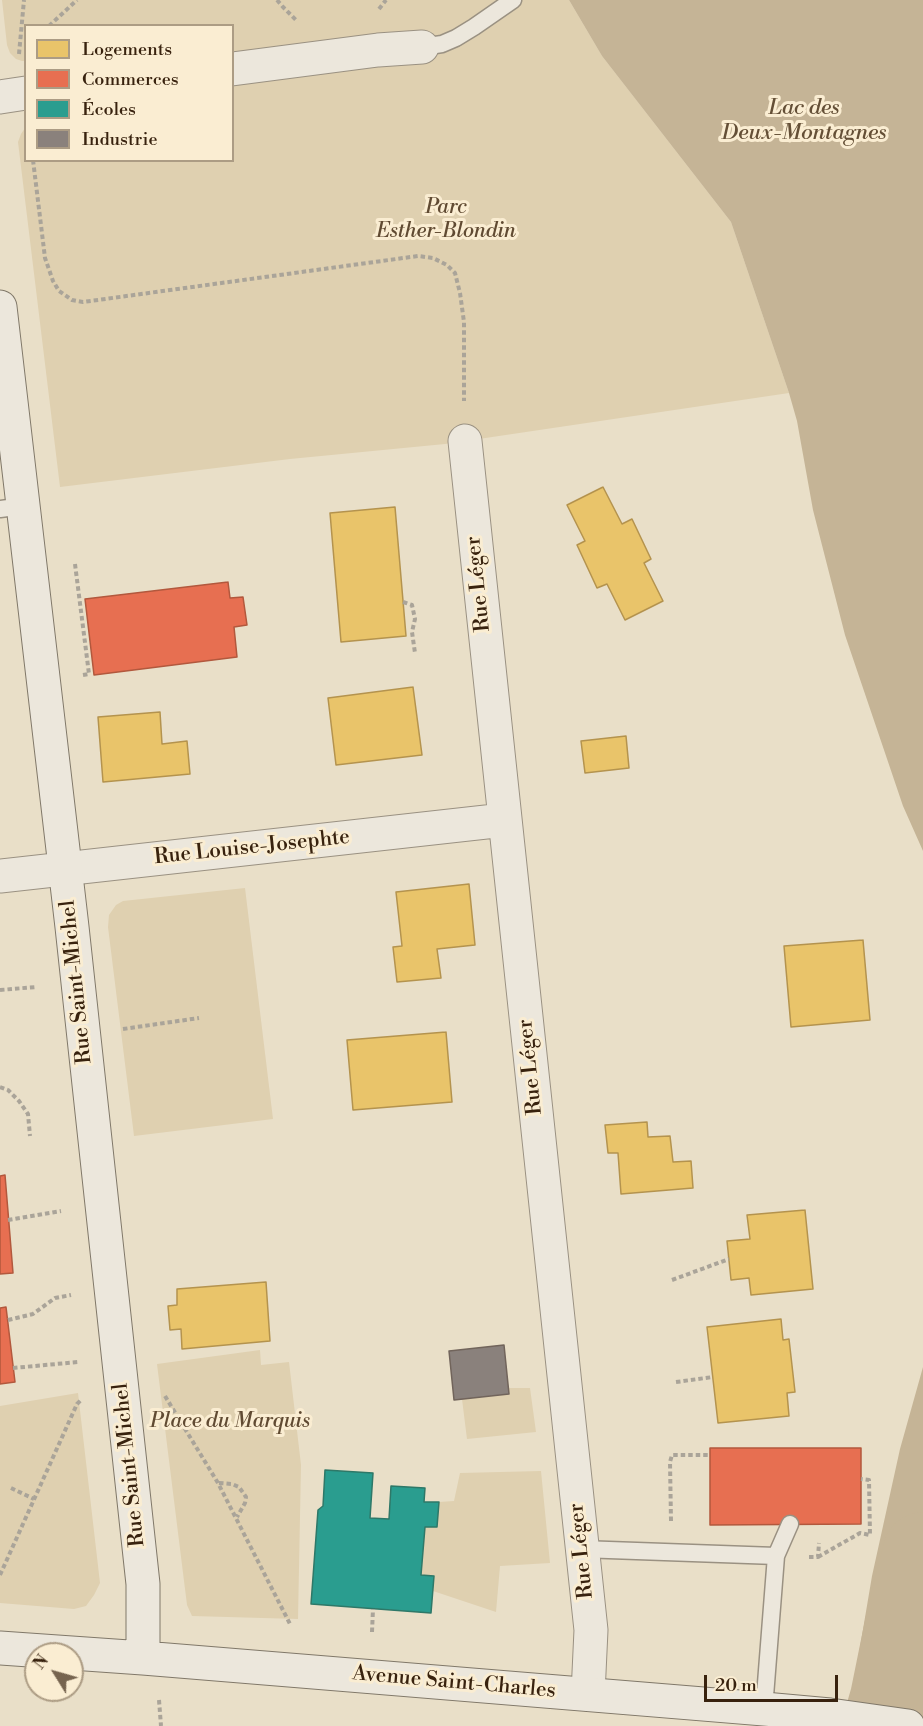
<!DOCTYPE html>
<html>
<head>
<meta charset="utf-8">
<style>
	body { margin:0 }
	#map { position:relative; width:923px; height:1726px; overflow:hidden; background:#e9dfc8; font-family:"Libre Bodoni",serif }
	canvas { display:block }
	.legend { position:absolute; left:24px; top:24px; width:210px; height:138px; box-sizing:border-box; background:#faedd2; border:2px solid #ac9c84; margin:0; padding:8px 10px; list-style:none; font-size:18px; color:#38220e }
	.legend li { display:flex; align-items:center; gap:12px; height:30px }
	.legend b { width:30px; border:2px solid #ac9c84 }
	.north { position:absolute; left:24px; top:1642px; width:60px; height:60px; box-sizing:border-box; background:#faedd2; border:2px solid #ac9c84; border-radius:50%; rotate:307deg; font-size:16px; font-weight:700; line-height:24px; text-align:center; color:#38220e }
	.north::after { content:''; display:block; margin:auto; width:21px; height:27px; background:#76644f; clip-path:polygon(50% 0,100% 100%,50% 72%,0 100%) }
	.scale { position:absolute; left:704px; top:1675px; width:134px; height:27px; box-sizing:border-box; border:3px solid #38220e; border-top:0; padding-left:8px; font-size:18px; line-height:21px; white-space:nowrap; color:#38220e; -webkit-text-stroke:4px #faedd2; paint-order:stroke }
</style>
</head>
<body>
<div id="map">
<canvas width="923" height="1726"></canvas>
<ul class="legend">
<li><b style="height:16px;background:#e9c46a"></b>Logements</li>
<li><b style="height:16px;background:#e76f51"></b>Commerces</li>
<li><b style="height:16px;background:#2a9d8f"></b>Écoles</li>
<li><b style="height:16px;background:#8a817c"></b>Industrie</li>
</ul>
<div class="north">N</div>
<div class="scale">20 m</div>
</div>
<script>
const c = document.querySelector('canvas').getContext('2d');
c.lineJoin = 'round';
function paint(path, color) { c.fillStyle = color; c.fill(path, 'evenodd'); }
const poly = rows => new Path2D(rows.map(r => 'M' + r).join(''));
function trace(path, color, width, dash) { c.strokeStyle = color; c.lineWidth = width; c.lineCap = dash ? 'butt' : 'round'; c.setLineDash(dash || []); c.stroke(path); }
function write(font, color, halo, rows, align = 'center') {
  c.font = font + ' "Libre Bodoni",serif'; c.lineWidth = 6; c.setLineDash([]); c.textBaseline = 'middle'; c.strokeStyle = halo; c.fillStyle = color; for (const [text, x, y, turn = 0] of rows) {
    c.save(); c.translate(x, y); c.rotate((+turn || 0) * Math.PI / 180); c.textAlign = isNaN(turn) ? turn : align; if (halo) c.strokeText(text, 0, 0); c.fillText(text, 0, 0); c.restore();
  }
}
paint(poly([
	[2,0,569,0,602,56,731,222,789,393,445,444,290,459,60,487,18,142,21,134,25,128,26,160,232,160,232,26,26,26,25,61,22,61,16,59,10,53,7,45],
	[245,888,273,1119,134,1136,108,927,109,915,116,905,123,901],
	[260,1350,261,1365,289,1362,301,1465,298,1619,192,1616,187,1605,157,1364],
	[509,1388,530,1388,536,1432,467,1439,462,1399,509,1394],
	[78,1393,100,1583,94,1595,86,1606,74,1609,0,1603,0,1406],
	[541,1471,550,1563,500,1566,496,1612,433,1591,421,1575,425,1527,437,1527,439,1502,454,1501,460,1473]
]), '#dfd0b0');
paint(poly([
	[569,0,923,0,923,851,903,806,845,635,813,510,797,421,789,393,731,222,602,56],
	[923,1367,923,1668,858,1659,872,1576,900,1449]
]), '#c5b496');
paint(poly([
	[855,1659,923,1668,923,1671,857,1662]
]), '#e9dfc8');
const homes = poly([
	[603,487,622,524,632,519,651,559,644,563,663,601,625,620,607,584,597,588,577,545,585,541,567,505,603,487],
	[395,507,406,636,341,642,330,513,395,507],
	[413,687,422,755,336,765,328,698,413,687],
	[160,712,162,744,187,741,190,774,103,782,98,717,160,712],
	[626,736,629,768,585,773,581,741,626,736],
	[469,884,475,945,437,949,441,978,397,982,393,947,402,946,396,892,469,884],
	[863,940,870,1020,791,1027,784,946,863,940],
	[446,1032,452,1102,353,1110,347,1040,446,1032],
	[647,1122,648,1137,670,1136,673,1162,691,1161,693,1188,621,1194,618,1153,608,1153,605,1125,647,1122],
	[805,1210,813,1289,751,1295,749,1278,731,1280,727,1241,750,1239,747,1215,805,1210],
	[266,1282,270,1341,182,1349,181,1329,170,1330,168,1306,177,1305,177,1289,266,1282],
	[781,1319,783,1340,789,1339,795,1392,787,1393,789,1416,718,1423,707,1327,781,1319]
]);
paint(homes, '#e9c46a');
trace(homes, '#b4934e', 1.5);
const shops = poly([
	[228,582,230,598,243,597,247,625,234,627,237,657,94,675,85,599,228,582],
	[5,1175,13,1273,0,1274,0,1176,5,1175],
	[6,1307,15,1382,0,1384,0,1308,6,1307],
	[710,1448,861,1448,861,1524,710,1525,710,1448]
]);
paint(shops, '#e76f51');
trace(shops, '#b2583d', 1.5);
const schools = poly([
	[325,1470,373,1473,370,1518,389,1519,391,1486,425,1488,424,1502,439,1502,437,1527,425,1527,421,1575,434,1576,431,1613,311,1604,318,1510,323,1506,325,1470]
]);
paint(schools, '#2a9d8f');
trace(schools, '#2e7868', 1.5);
const industry = poly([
	[504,1345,509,1394,454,1400,449,1351,504,1345]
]);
paint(industry, '#8a817c');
trace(industry, '#71645b', 1.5);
trace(poly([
	[882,1726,890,1698,905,1624,923,1552]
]), '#c5b496', 80);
const lane = poly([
	[422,47,442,44,456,38,474,27,513,0],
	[0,509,23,506],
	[581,1549,776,1556,764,1709],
	[776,1556,790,1524]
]);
const street = poly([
	[232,69,378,50,422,47],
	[0,97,26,93],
	[465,441,591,1630,588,1694],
	[0,876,504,820]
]);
const secondary = poly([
	[0,307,72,927,143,1584,143,1658],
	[0,1648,143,1658,764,1709,830,1715,908,1726]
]);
trace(lane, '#9a9182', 19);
trace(street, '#9a9182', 35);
trace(secondary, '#807869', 35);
trace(poly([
	[277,0,283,7,297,21],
	[379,9,386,0],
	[49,26,77,0],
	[19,54,24,0],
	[33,160,45,258,53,281,59,291,72,300,83,302,418,256,433,258,447,265,455,273,460,293,464,322,464,401],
	[75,564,89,674,83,675],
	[403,602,412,605,415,619,412,632,415,653],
	[0,990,36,987],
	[123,1029,199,1018],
	[0,1087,8,1090,19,1101,28,1114,30,1136],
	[8,1220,61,1211],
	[672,1280,729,1259],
	[8,1320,33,1314,55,1298,71,1295],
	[13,1368,78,1362],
	[676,1382,713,1377],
	[165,1396,218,1483,291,1626],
	[219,1483,232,1484,239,1487,246,1497,245,1503,237,1517],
	[11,1488,34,1499],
	[671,1521,670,1462,672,1455,709,1455],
	[809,1557,818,1557,819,1543],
	[818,1557,860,1533,870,1535,869,1480,861,1479],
	[0,1575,77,1404,82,1399],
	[372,1632,373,1609],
	[159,1700,161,1726]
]), '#aaa499', 4, [4.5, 3]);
trace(lane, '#ece7dc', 16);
trace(street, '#ece7dc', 33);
trace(secondary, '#ece7dc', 33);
write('italic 21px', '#604a32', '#faedd2', [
	["Parc",446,208],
	["Esther-Blondin",446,232],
	["Place du Marquis",230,1422]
]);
write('21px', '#38220e', '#faedd2', [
	["Rue Léger",479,584,-96],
	["Rue Louise-Josephte",252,848,-6],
	["Rue Saint-Michel",77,982,-96],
	["Rue Léger",531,1067,-96],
	["Rue Saint-Michel",130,1465,-96],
	["Rue Léger",582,1551,-96],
	["Avenue Saint-Charles",454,1683,5]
]);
write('italic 22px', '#644f36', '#faedd2', [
	["Lac des",804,109],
	["Deux-Montagnes",804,134]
]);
</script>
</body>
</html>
